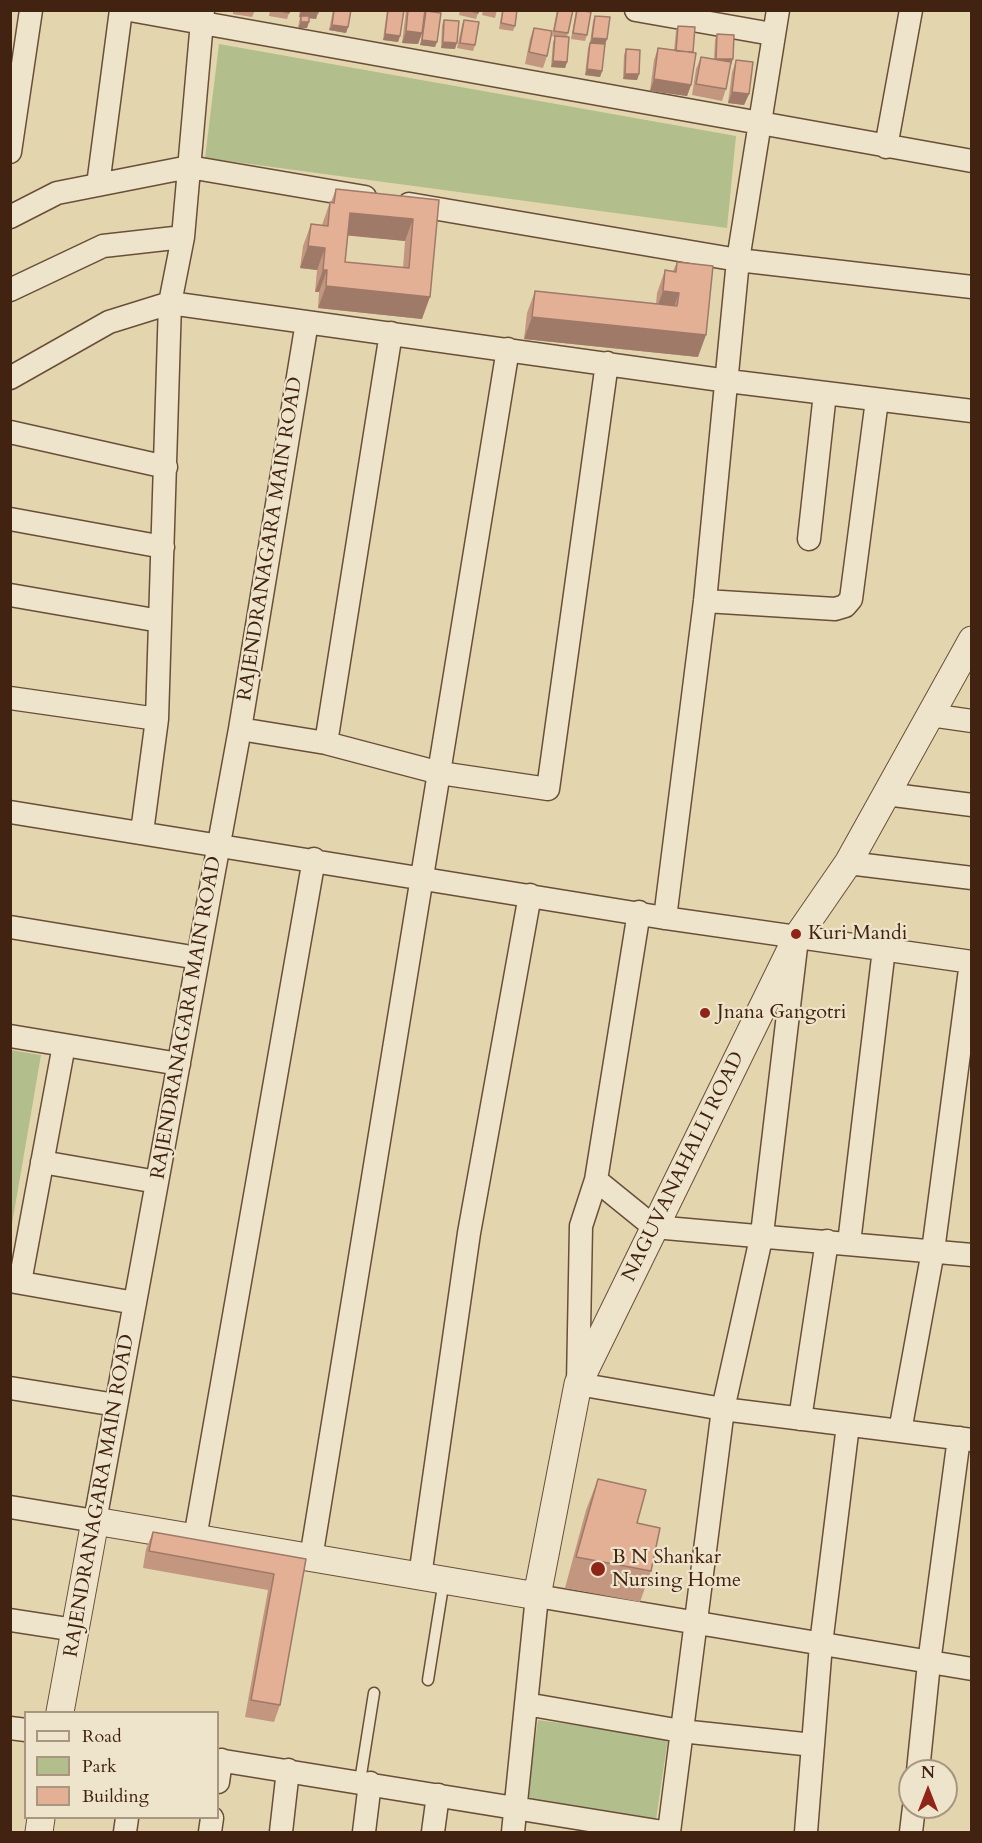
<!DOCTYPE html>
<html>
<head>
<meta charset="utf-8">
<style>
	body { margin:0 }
	#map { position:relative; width:982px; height:1843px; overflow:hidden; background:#e3d6af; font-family:Cardo,serif }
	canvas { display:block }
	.frame { position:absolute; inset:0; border:12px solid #422210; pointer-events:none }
	.legend { position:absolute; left:24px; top:1711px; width:195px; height:108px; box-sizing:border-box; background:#ede4cb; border:2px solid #a99680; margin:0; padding:8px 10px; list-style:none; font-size:18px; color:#422210 }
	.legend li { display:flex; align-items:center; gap:12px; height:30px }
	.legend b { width:30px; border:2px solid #a99680 }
	.north { position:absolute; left:898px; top:1759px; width:60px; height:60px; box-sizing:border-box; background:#ede4cb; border:2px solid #a99680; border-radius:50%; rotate:0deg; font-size:16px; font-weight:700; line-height:24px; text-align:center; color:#422210 }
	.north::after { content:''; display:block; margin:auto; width:21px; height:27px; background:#8f2418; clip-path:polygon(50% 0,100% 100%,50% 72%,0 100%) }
</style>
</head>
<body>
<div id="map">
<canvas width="982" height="1843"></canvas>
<div class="frame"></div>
<ul class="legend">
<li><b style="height:8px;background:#ede4cb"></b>Road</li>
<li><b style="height:16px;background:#b2be8c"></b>Park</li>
<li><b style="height:16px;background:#e3af95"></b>Building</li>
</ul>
<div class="north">N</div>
</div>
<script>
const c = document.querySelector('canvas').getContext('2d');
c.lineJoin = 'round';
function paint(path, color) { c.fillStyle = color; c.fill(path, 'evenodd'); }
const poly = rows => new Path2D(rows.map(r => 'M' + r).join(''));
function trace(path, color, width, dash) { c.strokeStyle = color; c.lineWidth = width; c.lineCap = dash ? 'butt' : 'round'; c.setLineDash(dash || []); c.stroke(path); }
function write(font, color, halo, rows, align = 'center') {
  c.font = font + ' Cardo,serif'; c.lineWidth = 4.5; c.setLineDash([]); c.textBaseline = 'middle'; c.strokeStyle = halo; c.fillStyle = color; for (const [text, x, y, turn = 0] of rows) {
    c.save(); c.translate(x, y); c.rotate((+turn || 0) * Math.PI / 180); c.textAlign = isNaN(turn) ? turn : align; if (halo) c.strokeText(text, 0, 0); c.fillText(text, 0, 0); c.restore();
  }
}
paint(poly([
	[219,44,736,136,727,228,205,158],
	[11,1050,41,1055,11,1230,10,1050],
	[538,1720,668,1738,656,1820,526,1801]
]), '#b2be8c');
const service = poly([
	[428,1680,444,1580],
	[360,1781,374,1693]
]);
const minor = poly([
	[130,10,972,161],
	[636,10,772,34],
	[886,147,911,10],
	[10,152,31,10],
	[98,185,121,10],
	[409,204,738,260,972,287],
	[10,217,57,193,189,167,365,197],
	[10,290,103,246,183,237],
	[10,378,109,322,170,303,728,381,972,411],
	[10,432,166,467],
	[10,519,163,547],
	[809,539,825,393],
	[10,595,160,621],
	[705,601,835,609,845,606,851,599,877,400],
	[10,698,157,719],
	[930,715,972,721],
	[240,729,326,743,440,773,548,789,607,363],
	[326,743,391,333],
	[886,794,972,805],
	[10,812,665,918,972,962],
	[142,832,157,719,170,303,183,237,203,10],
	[848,863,972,878],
	[639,912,596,1180,581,1226,578,1384,723,1409,972,1440],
	[665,918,705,601,738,260,778,10],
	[10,927,198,958],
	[10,1036,179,1064],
	[42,1162,157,1182],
	[596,1180,654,1227,972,1255],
	[849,1243,884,949],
	[10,1281,135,1303],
	[20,1282,64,1045],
	[10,1388,116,1405],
	[800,1419,827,1241],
	[900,1431,933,1251,971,962],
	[10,1507,95,1521,240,729,307,322],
	[195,1538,314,859],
	[311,1558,508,349],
	[420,1576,469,1233,530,895],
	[10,1620,75,1630],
	[526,1704,681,1731,813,1745],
	[10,1728,26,1730],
	[218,1760,663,1832],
	[918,1771,929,1663,959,1438],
	[218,1782,221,1760],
	[125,1832,127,1818],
	[210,1832,212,1818],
	[281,1832,288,1770],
	[364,1832,370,1783],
	[433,1832,438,1795],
	[513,1832,537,1596,972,1669],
	[669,1832,723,1409,762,1234,796,947],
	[806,1832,821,1644,848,1425],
	[911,1832,914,1807]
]);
const tertiary = poly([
	[60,1712,95,1521,537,1596,578,1384,797,937,848,863,972,640],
	[39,1832,41,1818]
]);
trace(service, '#6a4f38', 13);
trace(minor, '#6a4f38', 25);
trace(tertiary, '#6a4f38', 29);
trace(service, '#ede4cb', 10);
trace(minor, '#ede4cb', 22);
trace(tertiary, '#ede4cb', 27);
paint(poly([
	[233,10,255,10,252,17,233,14],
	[270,10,290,10,287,19,269,16],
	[300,10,318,10,316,19,309,18,307,28,298,28,299,22,300,17,299,17],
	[333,10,351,10,348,27,346,33,329,30],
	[387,10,404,10,400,36,398,42,383,40],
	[406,10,425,10,424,17,426,11,435,47,420,45,422,34,418,44,402,43],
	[460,10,479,10,476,19,459,15],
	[483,10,497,10,495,18,482,15],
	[502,10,517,10,515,26,513,31,499,29],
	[557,10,573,10,567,37,567,62,565,68,551,67,553,42,555,37,552,36],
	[576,10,587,35,585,41,571,39],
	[595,16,605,45,602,71,600,77,585,75,588,48,590,43,593,21],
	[444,20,455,49,441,48,442,25],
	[464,20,475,45,473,51,457,48,462,25],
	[678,26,692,53,691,85,687,96,650,91,654,60,658,48,674,51,676,31],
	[534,28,547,56,543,68,525,64,530,39],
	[717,34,731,65,730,65,726,89,722,101,692,95,696,69,701,57,714,59,715,40],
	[626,49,639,74,637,80,623,79,624,55],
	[736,60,749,94,744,105,728,103,732,72],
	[336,189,439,200,422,319,318,308,319,292,315,292,317,270,300,268,303,246,311,224,322,225,330,202,331,202],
	[348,235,405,241,403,268,345,262],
	[677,262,698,357,524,339,527,313,535,291,656,304,657,293,665,270,673,271],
	[598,1479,637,1523,651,1571,640,1602,565,1588,586,1510],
	[153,1532,306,1559,280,1705,274,1722,245,1717,268,1590,143,1568,146,1549]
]), '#c39680');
paint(poly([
	[301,11,318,13,316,19,299,17],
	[301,22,309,22,307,28,298,28],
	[332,25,348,27,346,33,329,30],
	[406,31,422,33,418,44,402,43],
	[385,34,400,36,398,42,383,40],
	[592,38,607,39,605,45,590,43],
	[422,40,437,42,435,47,420,45],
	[443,42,457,43,455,49,441,48],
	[716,59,733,59,731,65,714,65],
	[553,61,567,62,565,68,551,67],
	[587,69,602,71,600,77,585,75],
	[625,74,639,74,637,80,623,79],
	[654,79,691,85,687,96,650,91],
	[732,92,749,94,744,105,728,103],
	[350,213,413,219,405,241,342,235],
	[308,246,325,248,317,270,300,268],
	[323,270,327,270,319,292,315,292],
	[326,286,430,297,422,319,318,308],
	[663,291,679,293,671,315,655,313],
	[532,317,706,335,698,357,524,339]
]), '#9f7a68');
const building = poly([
	[275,10,290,10,289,13,275,10],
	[301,10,318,10,318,13,301,10],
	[334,10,351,10,348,27,332,25,334,10],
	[388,10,404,10,400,36,385,34,388,10],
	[408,10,425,10,422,33,406,31,408,10],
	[467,10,479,10,478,13,467,10],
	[503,10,517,10,515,26,501,23,503,10],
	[558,10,573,10,568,33,554,31,558,10],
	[577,10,591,12,587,35,573,33,577,10],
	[426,11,441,13,437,42,422,40,426,11],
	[301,16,309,16,309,22,301,22,301,16],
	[595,16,610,17,607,39,592,38,595,16],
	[444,20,459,21,457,43,443,42,444,20],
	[464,20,479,22,475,45,460,43,464,20],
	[678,26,695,27,693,52,676,51,678,26],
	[534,28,552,31,547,56,529,52,534,28],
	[717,34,734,35,733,59,716,59,717,34],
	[555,36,569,37,567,62,553,61,555,36],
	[590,43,605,44,602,71,587,69,590,43],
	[658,48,696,53,691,85,654,79,658,48],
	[626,49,640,50,639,74,625,74,626,49],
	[701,57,731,62,726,89,696,84,701,57],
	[736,60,753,62,749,94,732,92,736,60],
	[336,189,439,200,430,297,326,286,327,270,323,270,325,248,308,246,311,224,328,226,330,202,334,203,336,189],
	[350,213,413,219,409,268,345,262,350,213],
	[677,262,713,266,706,335,532,317,535,291,677,306,679,293,663,291,665,270,676,272,677,262],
	[598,1479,646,1490,637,1523,660,1528,651,1571,576,1557,598,1479],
	[153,1532,306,1559,280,1705,251,1700,274,1574,149,1551,153,1532]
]);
paint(building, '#e3af95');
trace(building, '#9f7a68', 1.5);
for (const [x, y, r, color] of [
	[796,934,6,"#8f2418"],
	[705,1013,6,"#8f2418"],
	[598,1569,8,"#8f2418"]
]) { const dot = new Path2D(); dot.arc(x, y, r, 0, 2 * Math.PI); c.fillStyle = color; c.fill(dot); trace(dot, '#ede4cb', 2); }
write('20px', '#422210', '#ede4cb', [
	["RAJENDRANAGARA MAIN ROAD",271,539,-81],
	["RAJENDRANAGARA MAIN ROAD",187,1018,-80],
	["NAGUVANAHALLI ROAD",684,1167,-64],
	["RAJENDRANAGARA MAIN ROAD",100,1496,-80]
]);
write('20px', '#422210', '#ede4cb', [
	["Kuri Mandi",808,934],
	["Jnana Gangotri",717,1013],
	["B N Shankar",612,1558],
	["Nursing Home",612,1581]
], 'left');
</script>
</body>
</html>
